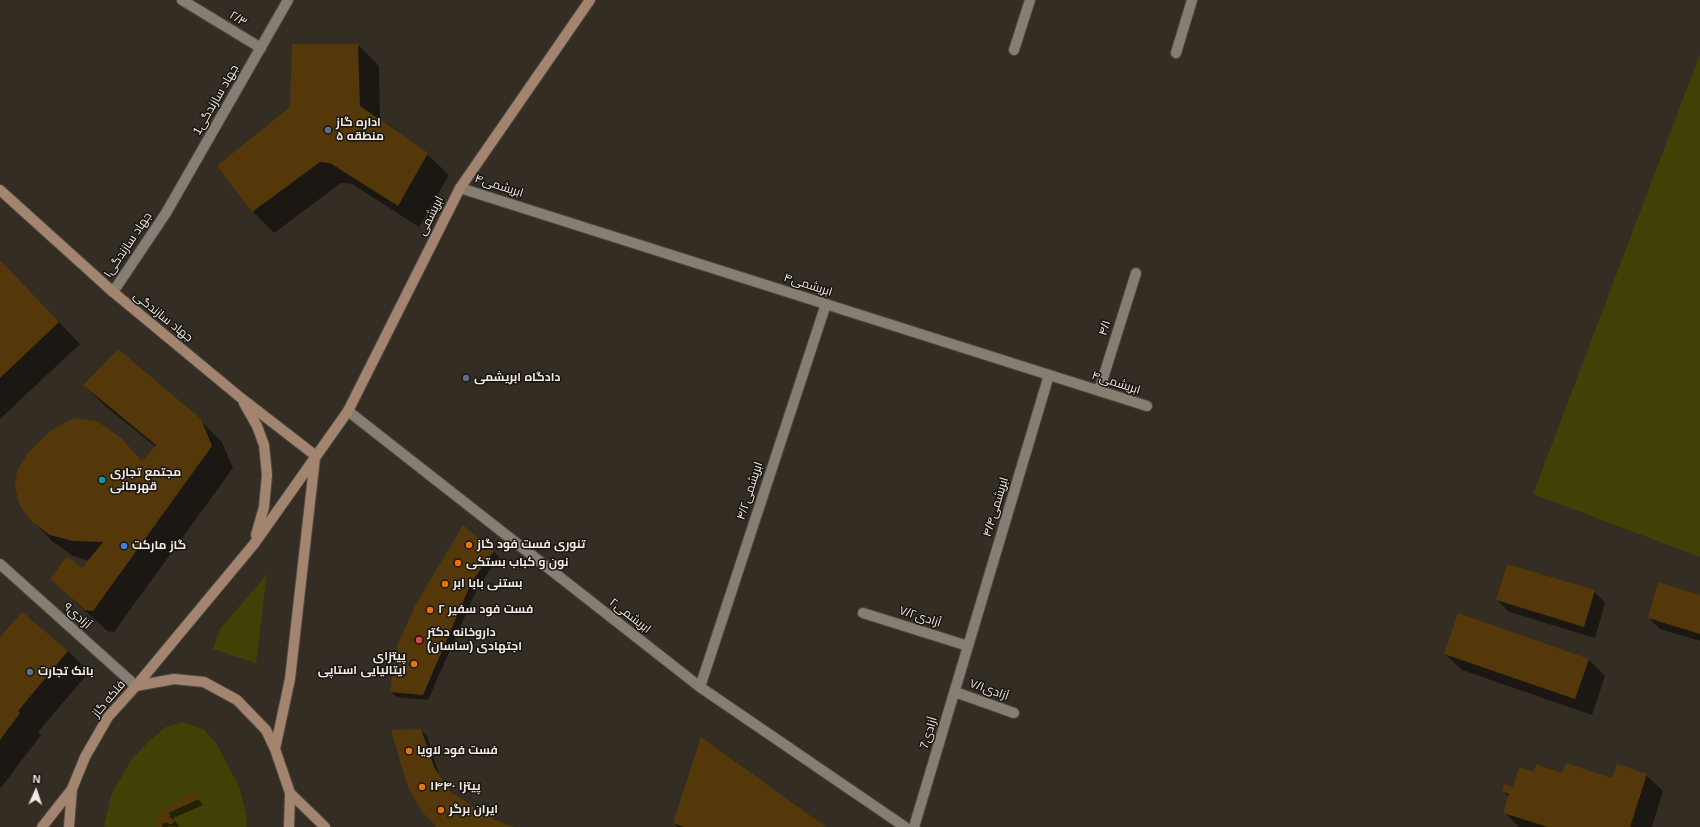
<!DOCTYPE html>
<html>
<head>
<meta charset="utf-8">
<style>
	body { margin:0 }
	#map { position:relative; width:1700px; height:827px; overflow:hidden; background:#342d24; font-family:Helvetica,sans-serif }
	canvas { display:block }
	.north { position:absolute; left:16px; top:771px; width:40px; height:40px; -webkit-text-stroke:3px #191612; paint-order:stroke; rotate:3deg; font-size:11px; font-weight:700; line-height:16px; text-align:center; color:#efeae4 }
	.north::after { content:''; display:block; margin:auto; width:14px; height:18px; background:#efeae4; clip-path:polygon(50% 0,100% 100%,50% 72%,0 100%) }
</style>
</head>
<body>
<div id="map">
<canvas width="1700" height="827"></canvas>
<div class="north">N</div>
</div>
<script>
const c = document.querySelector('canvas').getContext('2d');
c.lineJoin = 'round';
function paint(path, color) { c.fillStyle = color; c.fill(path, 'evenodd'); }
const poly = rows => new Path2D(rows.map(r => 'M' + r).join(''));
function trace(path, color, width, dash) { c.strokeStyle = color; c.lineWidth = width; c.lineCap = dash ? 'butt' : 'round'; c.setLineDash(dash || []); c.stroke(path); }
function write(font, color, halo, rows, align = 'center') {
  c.font = font + ' Helvetica,Cairo,sans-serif'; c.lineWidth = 3; c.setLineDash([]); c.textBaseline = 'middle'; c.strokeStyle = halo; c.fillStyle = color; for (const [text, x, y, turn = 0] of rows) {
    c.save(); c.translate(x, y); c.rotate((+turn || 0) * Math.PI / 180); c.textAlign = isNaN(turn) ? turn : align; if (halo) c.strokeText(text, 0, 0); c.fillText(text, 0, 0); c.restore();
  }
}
paint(poly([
	[1700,54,1700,557,1533,494],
	[267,574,256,663,213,649,220,629],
	[184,722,204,730,216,743,239,786,246,814,247,827,104,827,111,795,131,760,150,740,166,727]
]), '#404104');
paint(poly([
	[358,45,379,66,380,121,427,154,449,175,419,227,352,184,341,183,274,233,253,212,218,166,290,108],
	[0,261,80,344,0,419],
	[84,385,200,420,222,442,233,468,114,632,107,631,51,579,83,569,89,561,73,556,53,542,32,520,143,462,156,447,105,406],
	[493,551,499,557,478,587,428,700,397,697,391,692],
	[1594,591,1605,603,1595,638,1509,612,1497,600],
	[1700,596,1700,641,1660,629,1649,618],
	[0,639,68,651,89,672,38,732,41,735,0,789],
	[1445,654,1588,659,1605,676,1592,715,1462,670],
	[421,730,427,736,439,774,455,796,494,821,513,827,438,827],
	[1534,773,1613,779,1646,775,1663,791,1652,827,1519,827,1504,812,1509,797,1503,791,1513,788],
	[198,799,203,805,173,818,179,827,168,826,168,827,157,827,164,810],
	[674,823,824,827,678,827]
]), '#0007');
paint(poly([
	[292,44,358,44,360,106,428,153,398,206,330,163,320,162,252,212,217,166,290,107],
	[0,260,59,322,0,378],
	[118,349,201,419,212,446,93,611,85,610,50,579,67,556,82,568,103,542,73,541,50,535,31,521,20,506,15,488,17,471,27,454,49,432,62,424,75,418,97,421,121,438,142,461,156,445,83,385],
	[463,525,494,551,472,581,423,695,390,692,397,646,416,604],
	[1507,564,1595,590,1584,627,1496,600],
	[1658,582,1700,595,1700,634,1648,618],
	[22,612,68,651,18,711,20,713,0,740,0,637],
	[1458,613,1589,659,1575,699,1444,654],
	[421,729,434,767,452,793,495,820,515,827,437,827,423,813,408,788,391,730],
	[701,737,826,827,684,827,673,823],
	[1566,763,1612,778,1617,764,1647,774,1630,827,1548,827,1503,813,1509,794,1502,791,1504,784,1513,787,1519,767,1534,772,1536,764,1562,773],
	[193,792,199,799,168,813,171,815,169,817,175,821,171,825,166,822,165,824,163,822,162,827,156,827,157,817,163,809]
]), '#54380a');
const minor = poly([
	[182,0,261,48],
	[1014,50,1030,0],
	[1176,53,1192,0],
	[460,188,1147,406],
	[113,292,166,213,288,0],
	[1099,391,1136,273],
	[348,411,700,687,905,827],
	[0,564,136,686],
	[863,613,968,646],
	[700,687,826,304],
	[955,692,1014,713],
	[914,827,1049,375]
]);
const secondary = poly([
	[0,190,113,292,241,398,316,456],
	[244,403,257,426,264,445,267,475,264,507,256,535],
	[136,686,254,544,348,411,460,188,590,0],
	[275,749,290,679,315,458],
	[290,793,325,827],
	[42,827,72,789],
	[69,827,72,789,85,757,108,717,136,686,174,679,204,682,237,700,266,730,275,749,290,793,289,827]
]);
trace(minor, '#4f4841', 12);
trace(secondary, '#4f4841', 12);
trace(minor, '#877e73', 10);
trace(secondary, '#a3846f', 10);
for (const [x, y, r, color] of [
	[328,130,4,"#5c6f8a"],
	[466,378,4,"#5c6f8a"],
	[102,480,4,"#0f9aa8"],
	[469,545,4,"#e8710a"],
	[124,546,4,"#3f7fe0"],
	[458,563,4,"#e8710a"],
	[445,584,4,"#e8710a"],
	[430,610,4,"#e8710a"],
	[419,640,4,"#e0444e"],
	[414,664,4,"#e8710a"],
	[30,672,4,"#5c6f8a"],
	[409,751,4,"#e8710a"],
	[422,787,4,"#e8710a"],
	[441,810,4,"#e8710a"]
]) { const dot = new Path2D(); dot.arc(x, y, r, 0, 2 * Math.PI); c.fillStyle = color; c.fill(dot); trace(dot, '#191612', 1.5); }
write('12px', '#efeae4', '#191612', [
	["۲/۳",238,19,31],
	["1جهاد سازندگی",216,100,-60],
	["ابریشمی۴",499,186,18],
	["ابریشمی",431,216,-63],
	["۱جهاد سازندگی",128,245,-56],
	["ابریشمی۴",808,285,18],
	["جهاد سازندگی",163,317,39],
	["۴/۱",1105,328,-73],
	["ابریشمی۴",1116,383,18],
	["ابریشمی۴/۲",750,491,-72],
	["ابریشمی۴/۴",996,507,-73],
	["آزادی۹",77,616,42],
	["ابریشمی۲",630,616,38],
	["۷/۲آزادی",920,617,18],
	["۷/۱آزادی",989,690,20],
	["فلکه گاز",109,699,-50],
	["7آزادی",929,733,-73]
]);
write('bold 12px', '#efeae4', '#191612', [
	["اداره گاز",336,123],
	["منطقه ۵",336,137],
	["دادگاه ابریشمی",474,378],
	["مجتمع تجاری",110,473],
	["قهرمانی",110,487],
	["تنوری فست فود گاز",477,545],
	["گاز مارکت",132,546],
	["نون و کباب بستکی",466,563],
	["بستنی بابا ابر",453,584],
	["فست فود سفیر ۲",438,610],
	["داروخانه دکتر",427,633],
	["اجتهادی (ساسان)",427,647],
	["پیتزای",406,657,"right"],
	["ایتالیایی استاپی",406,671,"right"],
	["بانک تجارت",38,672],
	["فست فود لاویا",417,751],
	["پیتزا ۱۴۴۰",430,787],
	["ایران برگر",449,810]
], 'left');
</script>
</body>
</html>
